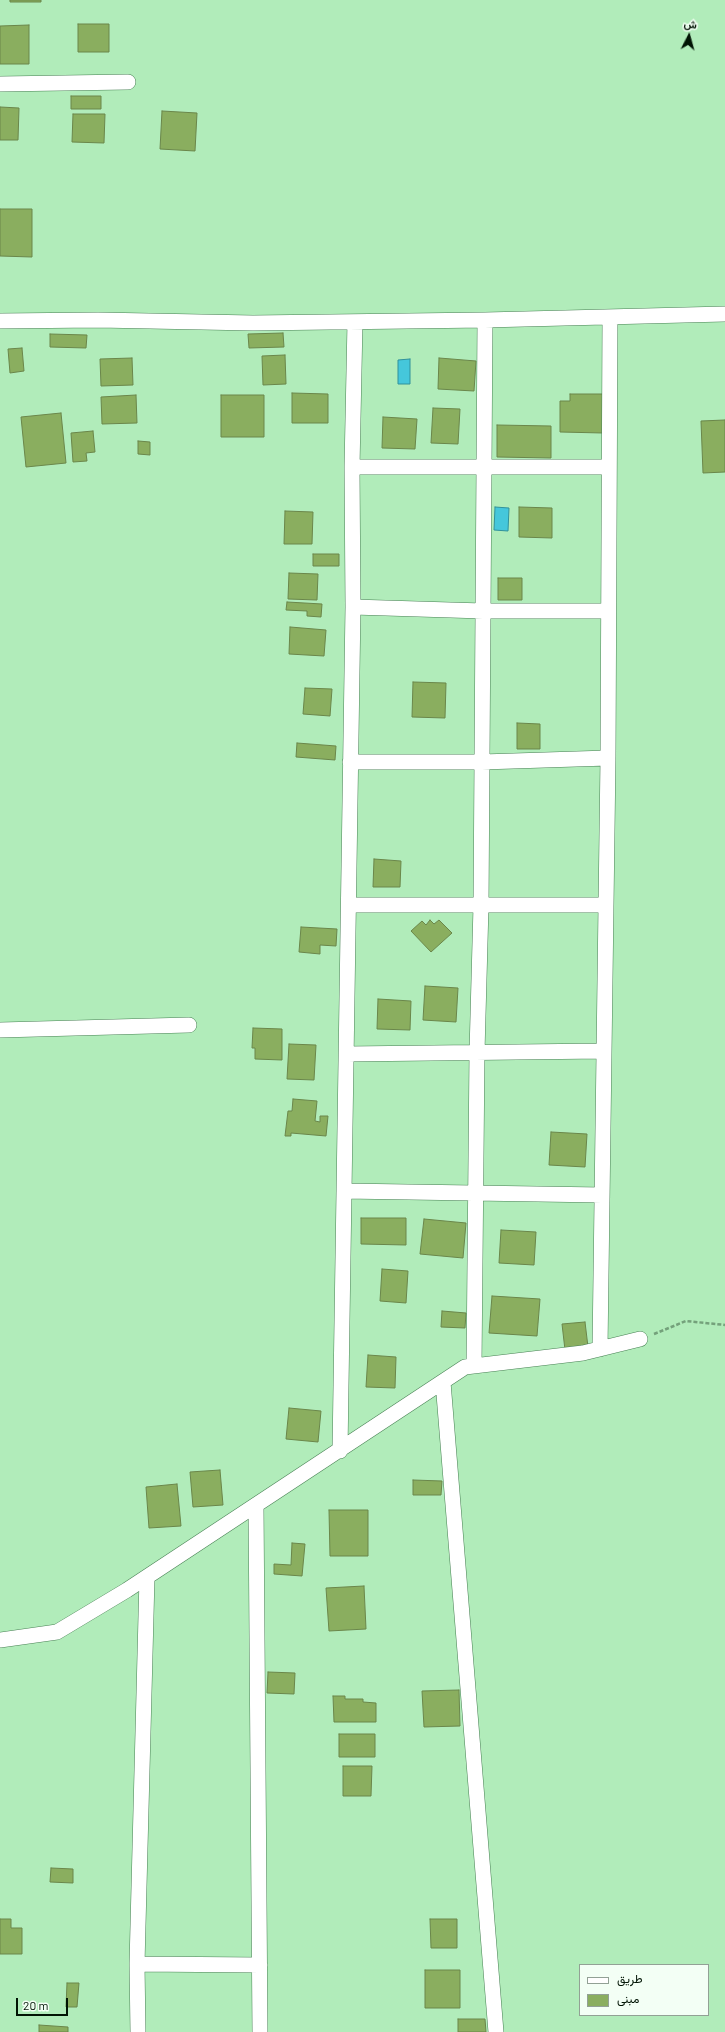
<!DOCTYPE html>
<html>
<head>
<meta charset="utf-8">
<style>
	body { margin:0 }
	#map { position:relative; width:725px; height:2032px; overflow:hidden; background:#b1ecba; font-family:Barlow,Vazirmatn,sans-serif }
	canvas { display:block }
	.legend { position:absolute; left:579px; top:1964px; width:130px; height:52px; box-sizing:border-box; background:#f3fff5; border:1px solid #92a195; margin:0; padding:5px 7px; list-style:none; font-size:12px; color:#011404 }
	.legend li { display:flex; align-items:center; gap:8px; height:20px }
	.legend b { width:20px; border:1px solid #92a195 }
	.north { position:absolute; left:669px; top:16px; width:40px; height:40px; -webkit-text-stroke:3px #f3fff5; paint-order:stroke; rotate:6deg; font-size:11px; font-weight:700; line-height:16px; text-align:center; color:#011404 }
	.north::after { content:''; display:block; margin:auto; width:14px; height:18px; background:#011404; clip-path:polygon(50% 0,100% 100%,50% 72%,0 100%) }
	.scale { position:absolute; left:16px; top:1998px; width:52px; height:18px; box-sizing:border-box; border:2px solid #011404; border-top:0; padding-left:5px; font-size:12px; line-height:14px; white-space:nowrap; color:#011404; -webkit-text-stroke:3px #f3fff5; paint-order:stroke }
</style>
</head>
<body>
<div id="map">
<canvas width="725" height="2032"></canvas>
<ul class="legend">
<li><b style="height:5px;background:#fff"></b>طريق</li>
<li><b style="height:11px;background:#8aae5f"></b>مبنى</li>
</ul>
<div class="north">ش</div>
<div class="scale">20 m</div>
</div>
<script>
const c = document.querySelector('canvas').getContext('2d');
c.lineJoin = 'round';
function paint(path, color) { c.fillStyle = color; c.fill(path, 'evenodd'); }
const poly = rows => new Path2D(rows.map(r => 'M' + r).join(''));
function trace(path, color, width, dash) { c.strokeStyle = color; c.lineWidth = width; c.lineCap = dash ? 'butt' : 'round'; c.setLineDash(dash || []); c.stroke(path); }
const water = poly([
	[410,359,410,384,398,384,398,360,410,359],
	[495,507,509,508,508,531,494,530,495,507]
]);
paint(water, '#45c7db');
trace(water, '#31919a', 1);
const building = poly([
	[10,0,41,0,41,2,10,2,10,0],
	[78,24,109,24,109,52,78,52,78,24],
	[29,25,29,64,0,64,0,26,29,25],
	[71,96,101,96,101,109,71,109,71,96],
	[0,107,19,108,18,140,0,140,0,107],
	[162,111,197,113,195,151,160,149,162,111],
	[73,114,105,114,104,143,72,142,73,114],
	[0,209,32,209,32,257,0,256,0,209],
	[283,333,284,347,249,348,248,334,283,333],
	[50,334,87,335,86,348,50,347,50,334],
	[22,348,24,371,10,373,8,349,22,348],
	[285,355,286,384,263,385,262,356,285,355],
	[132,358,133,385,101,386,100,359,132,358],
	[439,358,476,361,474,391,438,389,439,358],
	[292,393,328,394,328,423,292,423,292,393],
	[570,394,604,394,603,433,560,432,560,401,570,401,570,394],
	[136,395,137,423,102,424,101,397,136,395],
	[221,395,264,395,264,437,221,437,221,395],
	[433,408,460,409,458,444,431,443,433,408],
	[61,413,66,463,26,467,21,417,61,413],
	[383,417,417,419,415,449,382,448,383,417],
	[725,420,725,472,703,473,701,421,725,420],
	[497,425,551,426,551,458,497,457,497,425],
	[93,431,95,452,86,453,87,461,73,462,71,433,93,431],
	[138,441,150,442,150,455,138,454,138,441],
	[519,507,552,508,552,538,519,537,519,507],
	[285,511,313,512,312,544,284,544,285,511],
	[313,554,339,554,339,566,313,566,313,554],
	[289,573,318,574,317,600,288,599,289,573],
	[498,578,522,578,522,600,498,600,498,578],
	[287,602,322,604,321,617,307,616,307,611,286,610,287,602],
	[290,627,326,630,324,656,289,654,290,627],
	[413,682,446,683,445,718,412,717,413,682],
	[305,688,332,689,330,716,303,714,305,688],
	[517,723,540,724,540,749,517,749,517,723],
	[297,743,336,746,335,760,296,757,297,743],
	[374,859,401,861,400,887,373,887,374,859],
	[430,920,434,924,439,920,452,933,431,952,411,931,422,921,426,925,430,920],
	[301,927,337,929,336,946,320,945,320,954,299,952,301,927],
	[425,986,458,988,456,1022,423,1020,425,986],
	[378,999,411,1001,410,1030,377,1029,378,999],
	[253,1028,282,1029,282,1060,255,1059,255,1048,252,1048,253,1028],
	[289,1044,316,1045,314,1080,287,1079,289,1044],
	[293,1099,317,1101,315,1121,320,1122,320,1116,328,1116,326,1136,291,1133,291,1136,285,1136,288,1111,292,1111,293,1099],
	[551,1132,587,1134,585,1167,549,1165,551,1132],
	[361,1218,406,1218,406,1245,361,1244,361,1218],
	[424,1219,466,1223,463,1258,420,1254,424,1219],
	[501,1230,536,1232,534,1265,499,1263,501,1230],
	[382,1269,408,1271,406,1303,380,1301,382,1269],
	[492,1296,540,1299,537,1336,489,1333,492,1296],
	[442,1311,466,1313,465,1328,441,1327,442,1311],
	[585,1322,588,1347,565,1350,562,1324,585,1322],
	[368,1355,396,1357,395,1388,366,1387,368,1355],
	[289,1408,321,1411,318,1442,286,1439,289,1408],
	[220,1470,223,1505,193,1507,190,1472,220,1470],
	[413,1480,442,1481,441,1495,413,1495,413,1480],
	[177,1484,181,1526,149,1528,146,1487,177,1484],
	[329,1510,368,1510,368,1556,330,1556,329,1510],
	[292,1543,305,1544,302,1576,274,1574,274,1564,291,1565,292,1543],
	[364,1586,366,1629,329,1631,326,1588,364,1586],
	[268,1672,295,1673,294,1694,267,1693,268,1672],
	[459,1690,460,1726,424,1727,422,1691,459,1690],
	[333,1696,345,1696,345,1699,363,1699,363,1702,376,1703,376,1722,334,1722,333,1696],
	[339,1734,375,1734,375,1757,339,1757,339,1734],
	[343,1766,372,1766,371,1796,343,1796,343,1766],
	[51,1868,73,1869,73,1883,50,1882,51,1868],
	[0,1919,11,1919,11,1928,22,1928,22,1954,0,1954,0,1919],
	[430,1919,457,1919,457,1948,431,1948,430,1919],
	[425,1970,460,1970,460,2008,425,2008,425,1970],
	[67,1983,79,1983,77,2007,66,2007,67,1983],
	[458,2019,485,2019,486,2032,458,2032,458,2019],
	[39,2025,68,2027,68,2032,39,2032,39,2025]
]);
paint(building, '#8aae5f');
trace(building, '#6a864a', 1);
const minor = poly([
	[0,84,128,82],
	[0,321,98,320,253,323,485,320,725,314],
	[352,467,609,467],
	[353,607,483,611,607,611],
	[350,762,482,762,608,758],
	[349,905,604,905],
	[0,1030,189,1025],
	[347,1054,603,1051],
	[344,1191,602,1195],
	[600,1349,608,758,610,317],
	[474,1366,477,1052,481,906,485,320],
	[443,1382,496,2032],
	[340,1451,353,607,352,467,355,322],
	[256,1505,260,2032],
	[0,1640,57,1632,127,1590,465,1367,583,1353,640,1339],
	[137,1964,260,1965],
	[138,2032,137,1964,147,1577]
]);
trace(minor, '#488054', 16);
trace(poly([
	[654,1334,686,1321,725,1325]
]), '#74a17b', 2.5, [4, 2]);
trace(minor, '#fff', 15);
</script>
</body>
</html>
